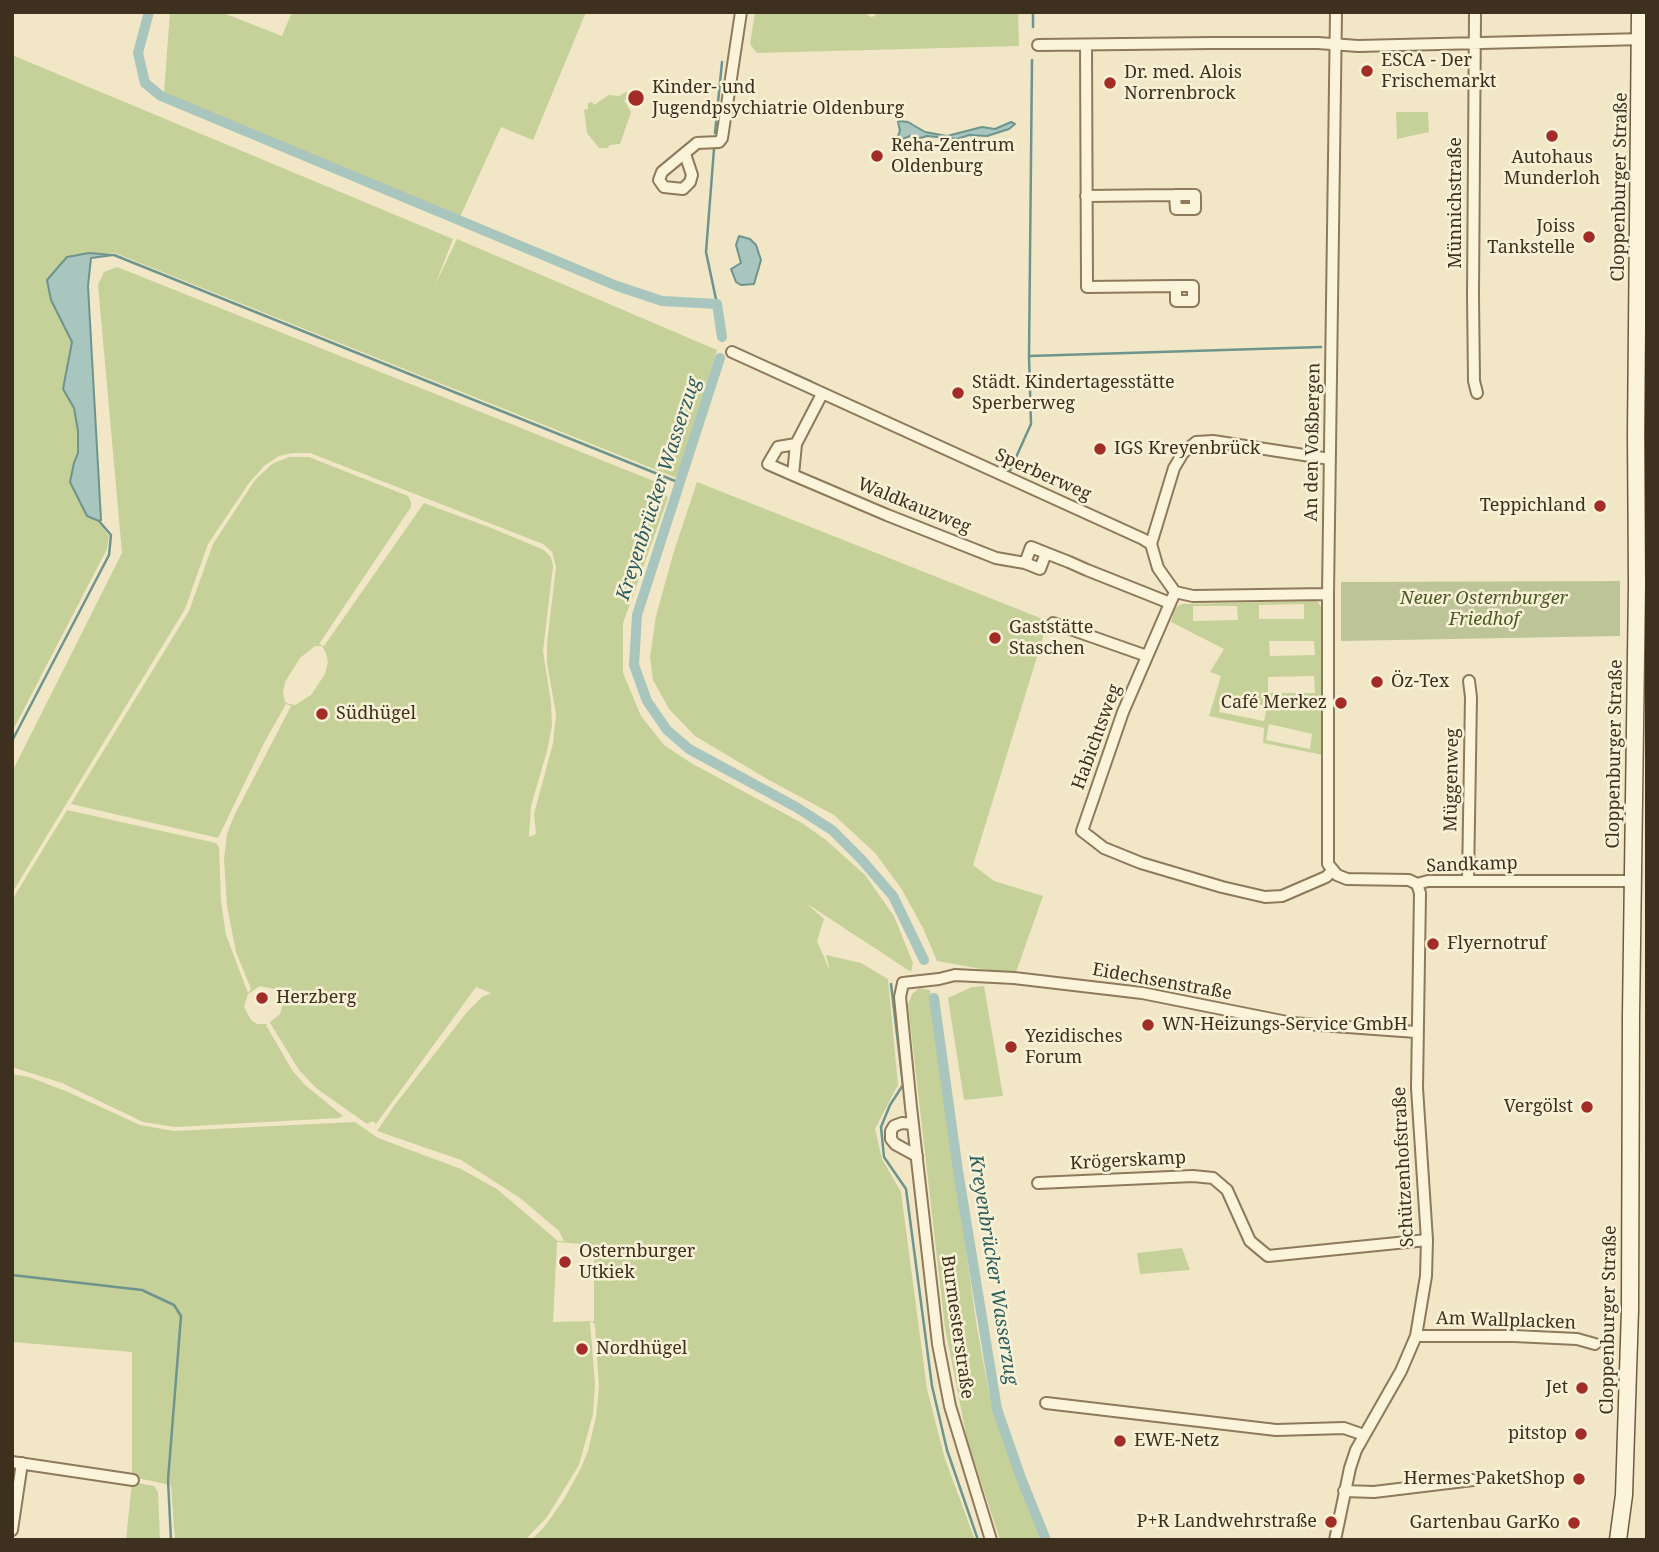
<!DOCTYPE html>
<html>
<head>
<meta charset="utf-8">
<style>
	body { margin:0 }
	#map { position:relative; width:1659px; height:1552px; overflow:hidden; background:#f1e7c6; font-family:"Noto Serif",serif }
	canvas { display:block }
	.frame { position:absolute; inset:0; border:14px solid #3e301f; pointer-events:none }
</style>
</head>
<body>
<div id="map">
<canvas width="1659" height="1552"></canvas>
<div class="frame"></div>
</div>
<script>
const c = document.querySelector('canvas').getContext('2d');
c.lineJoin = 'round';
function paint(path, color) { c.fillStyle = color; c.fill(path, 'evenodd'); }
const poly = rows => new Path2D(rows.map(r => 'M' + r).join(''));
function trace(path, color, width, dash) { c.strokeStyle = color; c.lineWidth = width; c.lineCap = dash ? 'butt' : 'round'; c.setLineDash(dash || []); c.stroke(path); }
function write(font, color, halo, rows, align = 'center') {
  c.font = font + ' "Noto Serif",serif'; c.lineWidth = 5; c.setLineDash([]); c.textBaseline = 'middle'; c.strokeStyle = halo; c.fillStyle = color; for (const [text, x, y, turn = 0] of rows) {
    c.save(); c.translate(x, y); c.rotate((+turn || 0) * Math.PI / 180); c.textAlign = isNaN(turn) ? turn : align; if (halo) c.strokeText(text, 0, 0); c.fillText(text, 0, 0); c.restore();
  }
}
paint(poly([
	[170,12,221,12,282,36,292,12,586,12,533,140,501,127,460,217,164,93],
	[755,12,864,12,871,17,875,16,875,12,1018,12,1019,46,757,53,750,44],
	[12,55,453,239,435,285,457,239,717,350,679,479,115,253,89,253,67,257,51,300,72,342,64,389,74,408,78,431,78,453,74,463,87,516,98,521,109,536,107,549,12,732],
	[626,92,633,95,632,99,624,100,631,112,620,144,610,145,607,148,599,148,587,133,584,110,588,109,588,103,592,102,594,105,609,95,619,96],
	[1428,112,1429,132,1397,139,1396,112],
	[117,267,659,483,668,498,623,623,623,673,641,716,664,745,691,763,802,823,826,840,865,875,894,916,913,963,911,972,806,903,824,919,817,941,830,971,826,955,861,963,888,979,898,1085,875,1129,882,1159,901,1192,927,1389,945,1459,975,1540,531,1540,545,1526,564,1499,580,1470,588,1451,596,1417,599,1388,595,1326,593,1322,590,1322,595,1384,593,1414,579,1465,547,1517,525,1540,175,1540,171,1485,132,1477,132,1352,12,1342,12,1074,29,1077,68,1092,140,1125,174,1131,355,1122,378,1138,461,1169,497,1189,558,1241,564,1241,559,1231,520,1198,461,1160,377,1131,394,1106,467,1012,482,997,491,993,476,987,376,1124,373,1121,367,1124,316,1088,299,1070,270,1023,266,1025,292,1070,305,1085,343,1116,339,1118,175,1127,143,1122,62,1083,12,1067,12,900,189,611,213,544,255,480,272,464,289,457,309,457,408,496,411,502,411,507,319,644,324,646,424,503,494,529,544,550,551,557,553,566,543,651,551,702,552,726,547,751,531,806,529,837,536,834,534,814,553,743,556,714,547,663,547,644,556,567,552,552,543,544,310,453,292,453,279,456,264,466,249,483,208,544,185,609,12,893,12,772,122,553,98,285,104,272],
	[315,646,322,646,326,653,328,662,325,674,311,695,295,705,289,704,285,702,283,693,285,682,300,658],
	[286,704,291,706,234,816,227,834,224,859,227,906,236,952,251,989,248,993,226,935,221,901,219,847,216,843,67,810,71,804,218,838,264,743],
	[260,986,274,989,279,994,283,1003,280,1014,268,1024,257,1024,251,1020,244,1007,248,994],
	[557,1242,594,1245,594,1321,553,1322],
	[697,482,1048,621,973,865,994,881,1043,896,1015,975,937,961,923,928,901,888,875,853,834,815,767,779,695,736,669,709,653,680,650,657,656,616,674,551],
	[1317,601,1322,608,1323,755,1263,743,1264,728,1209,716,1221,676,1210,672,1224,649,1171,622,1175,608,1182,604],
	[1304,604,1304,619,1259,619,1259,605],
	[1193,606,1237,606,1238,620,1193,621],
	[1269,641,1314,641,1315,655,1270,656],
	[1314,676,1315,693,1268,693,1268,677],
	[1222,696,1267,706,1264,721,1219,712],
	[1269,724,1312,734,1310,749,1266,740],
	[984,986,1003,1096,964,1100,948,998,972,987],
	[919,988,930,990,977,1328,991,1403,1014,1471,1043,1540,1000,1540,967,1439,945,1328,908,1005,912,994],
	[1182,1248,1190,1270,1140,1274,1137,1253],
	[132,1482,154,1486,158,1492,160,1540,126,1540]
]), '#c6d199');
paint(poly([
	[1620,581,1620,636,1341,641,1341,582]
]), '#bdc598');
const water = poly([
	[899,121,908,122,925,132,947,136,982,127,995,129,1011,122,1015,124,1009,129,987,136,969,135,957,139,927,136,913,140,910,136,900,140,897,138,900,131,898,122,899,121],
	[739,236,750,239,756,245,761,260,754,284,741,285,736,282,731,269,741,263,736,245,739,236],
	[89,253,114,255,91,258,88,286,101,520,99,521,87,516,70,482,74,463,78,453,78,431,74,408,63,389,72,342,51,300,47,280,67,257,89,253]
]);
paint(water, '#a8c5be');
trace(water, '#6d948d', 2);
trace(poly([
	[1033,27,1033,12],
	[715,133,722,62],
	[714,149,706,252,717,304],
	[114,255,680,483],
	[1029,356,1032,60],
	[774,365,812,382],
	[1008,475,1031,424,1029,356,1321,347],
	[12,741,109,555,111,535,99,521],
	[891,984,903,1085,890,1105,881,1127,884,1157,906,1189,932,1386,947,1450,978,1540],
	[12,1275,142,1290,174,1305,181,1316,168,1480,171,1540]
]), '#6d948d', 2.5);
trace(poly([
	[149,12,138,53,145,83,161,96,617,286,662,301,717,304,722,337],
	[720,358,637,615,634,665,647,701,667,730,689,749,796,807,832,830,861,859,893,896,924,960],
	[934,998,958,1171,997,1409,1021,1478,1046,1540]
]), '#a8c5be', 10);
const street = poly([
	[1336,12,1328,594,1328,864,1337,875,1347,879,1409,880,1417,884,1428,881,1633,881],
	[1475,12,1473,296,1474,381,1477,393],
	[1038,45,1212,43,1318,43,1358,46,1644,39],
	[1086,45,1087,287,1176,286,1193,286,1193,301,1176,301,1176,286],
	[685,154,692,175,690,182,683,189,664,187,659,180,662,172,697,143,719,142,722,138,741,12],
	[1086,196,1175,195,1195,195,1195,209,1176,209,1175,195],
	[732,352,1143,539,1151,544,1158,568,1175,592,1193,596,1328,594],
	[796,444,778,447,768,464,793,475,796,444,822,394],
	[793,475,887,515,996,558,1025,563],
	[1151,544,1174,468,1183,453,1196,442,1213,441,1330,459],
	[1046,553,1040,569,1025,563,1031,547,1046,553,1069,562,1087,570,1170,603],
	[1175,592,1123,712,1082,831,1104,848,1141,863,1222,887,1265,897,1282,896,1326,877,1332,871],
	[1053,623,1147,656],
	[1468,881,1471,697,1469,681],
	[913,1124,902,1123,894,1126,891,1131,891,1139,895,1144,917,1156],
	[1038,1183,1193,1176,1213,1178,1227,1190,1250,1241,1268,1256,1427,1240],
	[1416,1336,1514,1336,1577,1339,1595,1344],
	[1046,1403,1276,1430,1344,1428,1364,1435],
	[12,1462,133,1480],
	[1344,1491,1374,1492,1473,1480],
	[12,1530,22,1463],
	[991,1540,950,1406,938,1344,911,1107,900,997,903,983,939,979,955,975,1014,978,1142,993,1292,1023,1416,1032],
	[1335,1540,1350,1468,1356,1450,1401,1371,1416,1336,1426,1276,1427,1240,1417,1088,1420,893,1417,884]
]);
const secondary = poly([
	[1618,1540,1624,1495,1630,1310,1631,1015,1637,584,1636,434,1640,12]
]);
trace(street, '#8e795a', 14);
trace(secondary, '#705a3d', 19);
trace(street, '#fbf3da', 10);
trace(secondary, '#fbf3da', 16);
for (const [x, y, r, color] of [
	[1367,71,7,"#a12d26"],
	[1110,83,7,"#a12d26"],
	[636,98,9,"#a12d26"],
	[1552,136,7,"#a12d26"],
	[877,156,7,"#a12d26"],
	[1589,237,7,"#a12d26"],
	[958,393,7,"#a12d26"],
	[1100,449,7,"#a12d26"],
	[1600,506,7,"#a12d26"],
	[995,638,7,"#a12d26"],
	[1377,682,7,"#a12d26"],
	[1341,703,7,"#a12d26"],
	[322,714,7,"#a12d26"],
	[1433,944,7,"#a12d26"],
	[262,998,7,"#a12d26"],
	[1148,1025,7,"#a12d26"],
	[1011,1047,7,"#a12d26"],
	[1587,1107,7,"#a12d26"],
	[565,1262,7,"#a12d26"],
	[582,1349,7,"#a12d26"],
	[1582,1388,7,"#a12d26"],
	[1581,1434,7,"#a12d26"],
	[1120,1441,7,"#a12d26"],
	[1579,1479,7,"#a12d26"],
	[1331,1522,7,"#a12d26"],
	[1574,1523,7,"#a12d26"]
]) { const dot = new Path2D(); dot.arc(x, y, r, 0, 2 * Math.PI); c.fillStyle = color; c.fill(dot); trace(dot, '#f8f1d6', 2.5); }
write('18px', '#3e301f', '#f8f1d6', [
	["ESCA - Der",1381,61],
	["Frischemarkt",1381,82],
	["Dr. med. Alois",1124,73],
	["Norrenbrock",1124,94],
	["Kinder- und",652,88],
	["Jugendpsychiatrie Oldenburg",652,109],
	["Reha-Zentrum",891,146],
	["Oldenburg",891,167],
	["Autohaus",1552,158,"center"],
	["Munderloh",1552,179,"center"],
	["Joiss",1575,227,"right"],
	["Tankstelle",1575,248,"right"],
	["Städt. Kindertagesstätte",972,383],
	["Sperberweg",972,404],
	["IGS Kreyenbrück",1114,449],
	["Teppichland",1586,506,"right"],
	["Gaststätte",1009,628],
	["Staschen",1009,649],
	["Öz-Tex",1391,682],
	["Café Merkez",1327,703,"right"],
	["Südhügel",336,714],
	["Flyernotruf",1447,944],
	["Herzberg",276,998],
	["WN-Heizungs-Service GmbH",1162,1025],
	["Yezidisches",1025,1037],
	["Forum",1025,1058],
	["Vergölst",1573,1107,"right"],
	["Osternburger",579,1252],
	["Utkiek",579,1273],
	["Nordhügel",596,1349],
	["Jet",1568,1388,"right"],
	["pitstop",1567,1434,"right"],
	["EWE-Netz",1134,1441],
	["Hermes PaketShop",1565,1479,"right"],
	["P+R Landwehrstraße",1317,1522,"right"],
	["Gartenbau GarKo",1560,1523,"right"]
], 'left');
write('18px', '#3e301f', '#f8f1d6', [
	["Cloppenburger Straße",1620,187,-89],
	["Münnichstraße",1456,203,-90],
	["An den Voßbergen",1313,442,-89],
	["Sperberweg",1043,475,24],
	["Waldkauzweg",914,506,22],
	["Habichtsweg",1097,737,-70],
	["Cloppenburger Straße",1615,754,-89],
	["Müggenweg",1452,780,-89],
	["Sandkamp",1472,865,-2],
	["Eidechsenstraße",1162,982,10],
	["Krögerskamp",1128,1161,-3],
	["Schützenhofstraße",1404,1167,-93],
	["Cloppenburger Straße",1609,1320,-89],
	["Am Wallplacken",1506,1321,2],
	["Burmesterstraße",957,1327,82]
]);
write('italic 18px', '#4a5b24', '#f8f1d6', [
	["Neuer Osternburger",1484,599],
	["Friedhof",1484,620]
]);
write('italic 19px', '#2d5e5e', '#f8f1d6', [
	["Kreyenbrücker Wasserzug",659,489,-72],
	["Kreyenbrücker Wasserzug",993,1270,81]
]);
</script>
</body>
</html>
